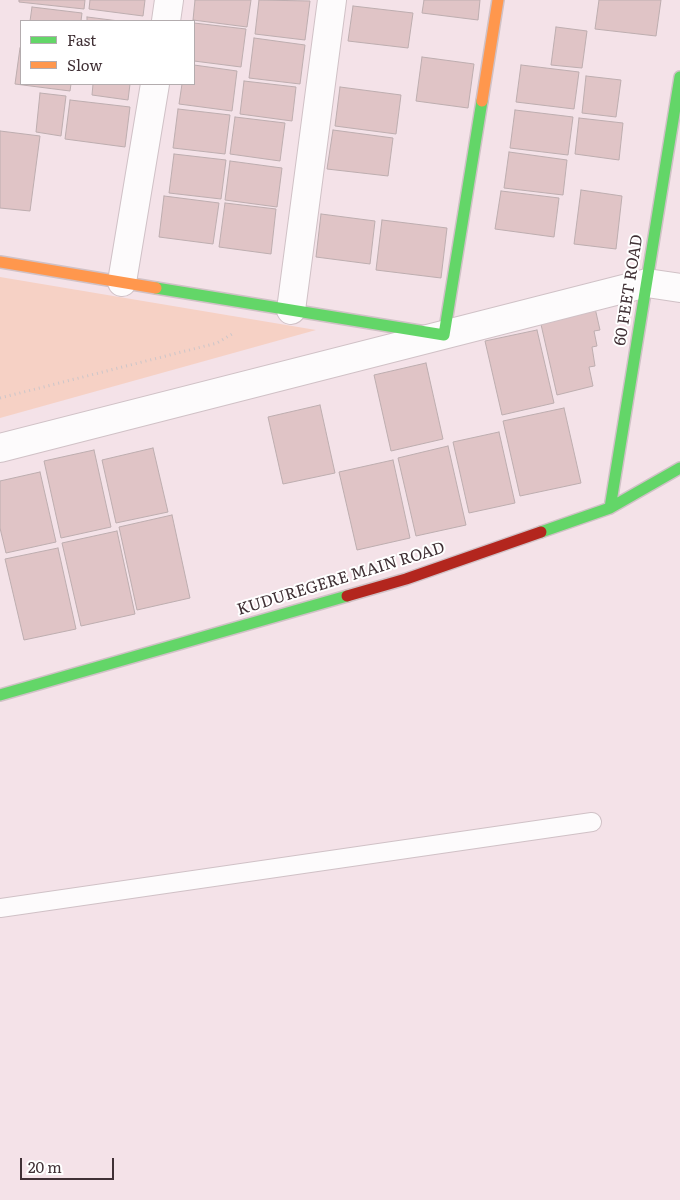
<!DOCTYPE html>
<html>
<head>
<meta charset="utf-8">
<style>
	body { margin:0 }
	#map { position:relative; width:680px; height:1200px; overflow:hidden; background:#f4e2e8; font-family:Literata,serif }
	canvas { display:block }
	.legend { position:absolute; left:20px; top:20px; width:175px; height:65px; box-sizing:border-box; background:#fff; border:1px solid #b3acae; margin:0; padding:6px 9px; list-style:none; font-size:15px; color:#403035 }
	.legend li { display:flex; align-items:center; gap:10px; height:25px }
	.legend b { width:25px; border:1px solid #b3acae }
	.scale { position:absolute; left:20px; top:1158px; width:94px; height:22px; box-sizing:border-box; border:2px solid #403035; border-top:0; padding-left:6px; font-size:15px; line-height:18px; white-space:nowrap; color:#403035; -webkit-text-stroke:4px #fff; paint-order:stroke }
</style>
</head>
<body>
<div id="map">
<canvas width="680" height="1200"></canvas>
<ul class="legend">
<li><b style="height:6px;background:#63d668"></b>Fast</li>
<li><b style="height:6px;background:#ff974d"></b>Slow</li>
</ul>
<div class="scale">20 m</div>
</div>
<script>
const c = document.querySelector('canvas').getContext('2d');
c.lineJoin = 'round';
function paint(path, color) { c.fillStyle = color; c.fill(path, 'evenodd'); }
const poly = rows => new Path2D(rows.map(r => 'M' + r).join(''));
function trace(path, color, width, dash) { c.strokeStyle = color; c.lineWidth = width; c.lineCap = dash ? 'butt' : 'round'; c.setLineDash(dash || []); c.stroke(path); }
function write(font, color, halo, rows, align = 'center') {
  c.font = font + ' Literata,serif'; c.lineWidth = 4; c.setLineDash([]); c.textBaseline = 'middle'; c.strokeStyle = halo; c.fillStyle = color; for (const [text, x, y, turn = 0] of rows) {
    c.save(); c.translate(x, y); c.rotate((+turn || 0) * Math.PI / 180); c.textAlign = isNaN(turn) ? turn : align; if (halo) c.strokeText(text, 0, 0); c.fillText(text, 0, 0); c.restore();
  }
}
paint(poly([
	[0,277,316,330,0,418]
]), '#f6d1c5');
const building = poly([
	[19,0,85,0,84,9,19,2,19,0],
	[90,0,145,0,143,16,89,9,90,0],
	[195,0,251,0,247,27,193,20,195,0],
	[259,0,310,1,305,40,255,34,259,0],
	[424,0,480,0,478,20,422,13,424,0],
	[599,0,661,0,656,36,595,29,599,0],
	[353,6,413,13,408,48,348,41,353,6],
	[32,7,82,13,81,21,30,21,32,7],
	[87,17,119,21,87,21,87,17],
	[194,23,246,29,241,67,194,61,194,23],
	[556,27,587,31,582,68,551,65,556,27],
	[254,38,305,45,300,84,249,78,254,38],
	[20,48,21,48,21,84,71,84,70,91,15,84,20,48],
	[422,57,474,64,468,108,416,101,422,57],
	[194,65,237,71,232,111,179,104,182,84,194,84,194,65],
	[521,65,579,72,574,109,516,102,521,65],
	[586,76,621,80,616,117,582,113,586,76],
	[244,81,296,87,292,121,240,114,244,81],
	[93,84,130,84,128,100,92,95,93,84],
	[340,87,401,95,396,134,335,126,340,87],
	[40,93,66,96,61,136,36,132,40,93],
	[70,100,130,107,125,147,65,139,70,100],
	[178,109,230,115,225,154,173,148,178,109],
	[515,110,573,117,568,155,510,148,515,110],
	[235,117,285,123,280,161,230,154,235,117],
	[579,118,623,123,619,160,575,154,579,118],
	[333,130,393,138,388,176,327,169,333,130],
	[0,131,40,136,30,211,0,208,0,131],
	[509,152,567,160,563,195,504,188,509,152],
	[174,154,226,160,221,199,169,193,174,154],
	[230,161,282,168,277,207,225,200,230,161],
	[581,190,622,196,616,249,574,244,581,190],
	[501,191,559,198,554,237,495,229,501,191],
	[164,196,219,203,213,244,159,237,164,196],
	[225,203,276,209,271,254,219,247,225,203],
	[321,214,375,221,370,264,316,257,321,214],
	[382,220,447,228,441,278,376,270,382,220],
	[595,308,600,330,594,331,597,346,592,347,595,366,589,367,593,386,557,395,540,320,595,308],
	[537,330,554,403,502,415,485,341,537,330],
	[426,363,443,439,391,451,374,375,426,363],
	[320,405,335,473,283,484,268,417,320,405],
	[564,408,581,483,520,496,503,421,564,408],
	[499,432,515,503,469,513,453,442,499,432],
	[448,446,466,525,416,536,398,458,448,446],
	[153,448,168,512,116,523,102,460,153,448],
	[94,450,111,527,61,538,44,461,94,450],
	[393,460,410,538,357,550,339,472,393,460],
	[40,472,56,542,6,553,0,528,0,481,40,472],
	[172,515,190,598,137,610,119,527,172,515],
	[117,531,135,614,81,626,62,543,117,531],
	[58,548,76,629,24,640,5,559,58,548]
]);
paint(building, '#e0c4c6');
trace(building, '#bdadaf', 1);
const lane = poly([
	[0,908,592,822]
]);
const street = poly([
	[166,21,169,0],
	[122,282,155,84],
	[291,310,332,0],
	[0,448,647,283,680,288]
]);
const fast = poly([
	[156,288,444,335,482,101],
	[610,508,680,77],
	[541,532,610,508,680,468],
	[0,695,347,596]
]);
const slow = poly([
	[482,101,498,0],
	[0,262,156,288]
]);
const jam = poly([
	[347,596,406,579,541,532]
]);
trace(lane, '#d0c1c6', 20);
trace(street, '#d0c1c6', 30);
trace(fast, '#d0c1c6', 14);
trace(slow, '#d0c1c6', 14);
trace(jam, '#d0c1c6', 14);
trace(poly([
	[0,398,217,343,232,334,230,331]
]), '#ccc6c9', 3, [1, 4]);
trace(lane, '#fdfbfc', 18);
trace(street, '#fdfbfc', 28);
trace(fast, '#63d668', 11);
trace(slow, '#ff974d', 11);
trace(jam, '#b3261e', 11);
write('16px', '#403035', '#fff', [
	["60 FEET ROAD",629,290,-81],
	["KUDUREGERE MAIN ROAD",341,579,-17]
]);
</script>
</body>
</html>
